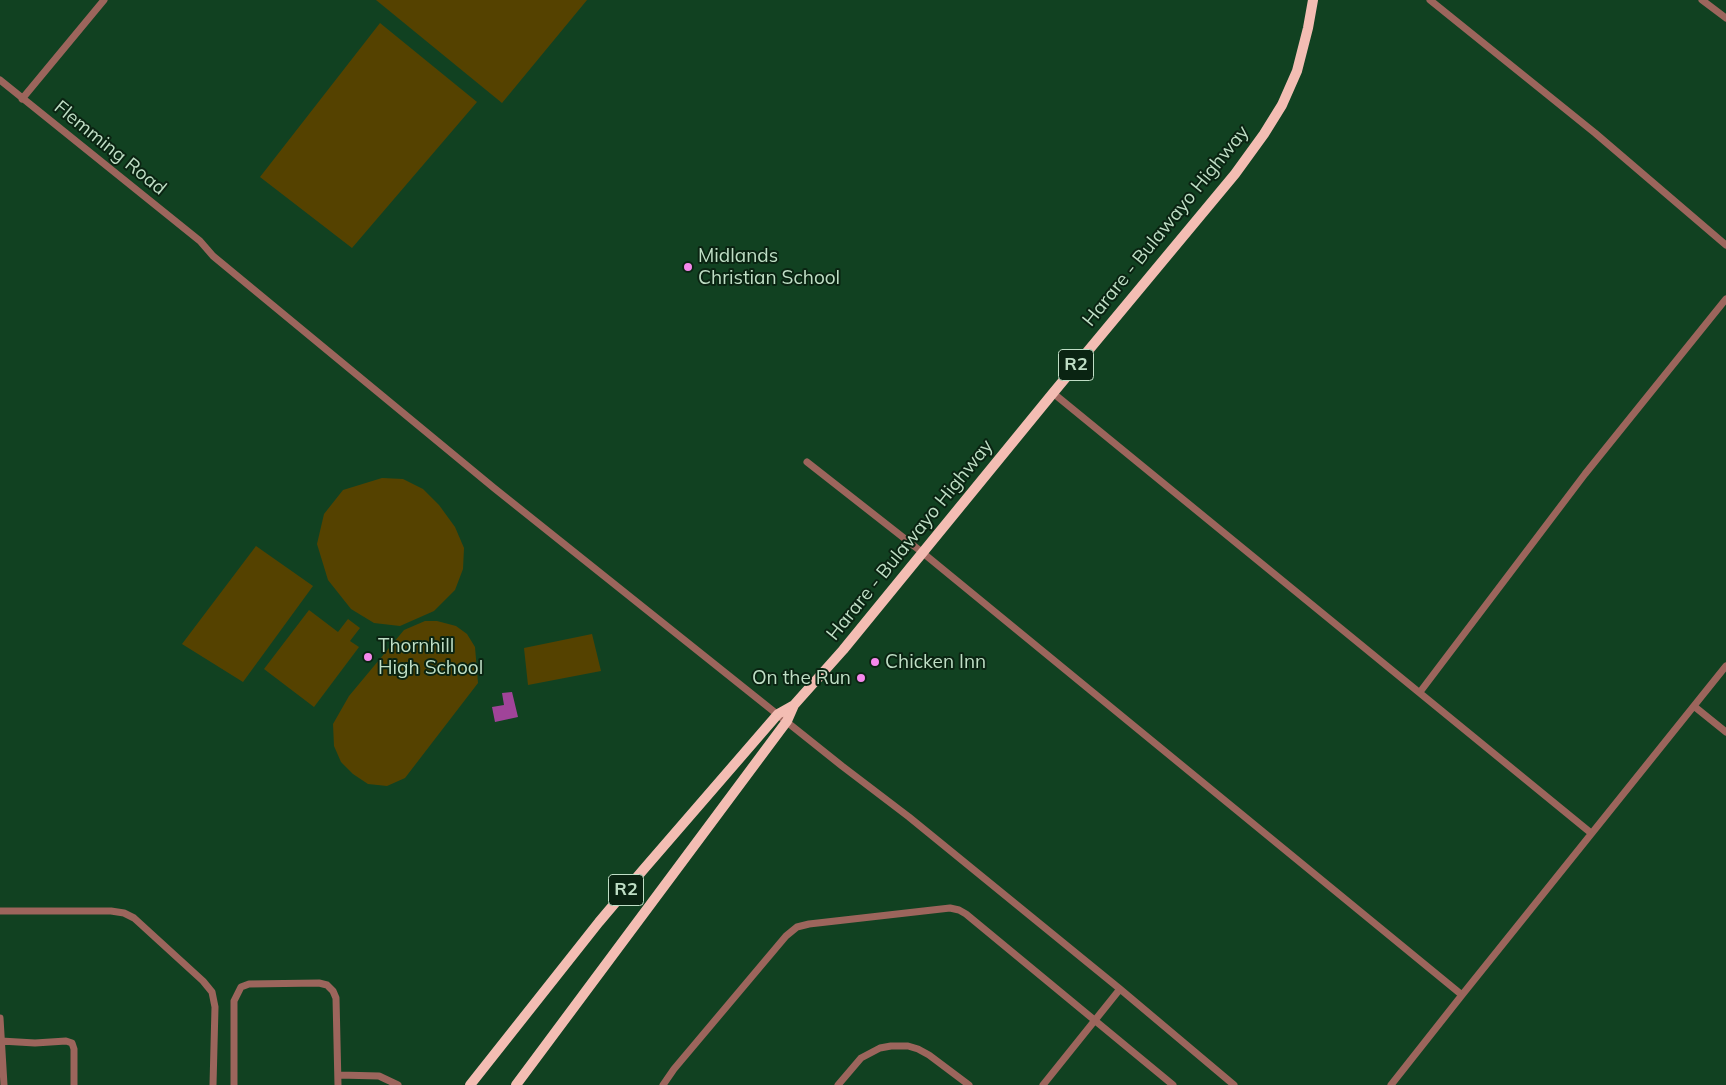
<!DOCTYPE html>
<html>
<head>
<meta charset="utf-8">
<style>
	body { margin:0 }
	canvas { display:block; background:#114121 }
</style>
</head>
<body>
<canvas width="1726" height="1085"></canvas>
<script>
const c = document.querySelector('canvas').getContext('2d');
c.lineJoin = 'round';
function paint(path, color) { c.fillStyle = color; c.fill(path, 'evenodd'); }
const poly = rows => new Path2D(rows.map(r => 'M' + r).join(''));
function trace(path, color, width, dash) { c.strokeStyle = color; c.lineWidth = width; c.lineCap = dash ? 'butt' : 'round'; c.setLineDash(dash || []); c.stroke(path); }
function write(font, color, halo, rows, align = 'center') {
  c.font = font + ' Mulish,sans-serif'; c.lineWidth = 4; c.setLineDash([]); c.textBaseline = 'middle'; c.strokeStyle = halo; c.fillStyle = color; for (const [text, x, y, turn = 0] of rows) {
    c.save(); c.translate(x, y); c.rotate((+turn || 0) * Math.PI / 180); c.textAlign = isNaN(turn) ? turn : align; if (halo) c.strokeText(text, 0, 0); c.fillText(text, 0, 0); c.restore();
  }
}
paint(poly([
	[376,0,587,0,502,103],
	[380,23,477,102,352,248,260,177],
	[382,478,403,479,423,489,439,505,455,527,464,548,463,569,455,590,434,611,400,626,374,623,351,609,328,580,317,544,324,514,343,490],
	[256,546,313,586,243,682,182,644],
	[309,610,338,632,348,619,360,628,350,641,359,647,314,707,264,669],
	[425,621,437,621,456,626,467,634,475,647,478,683,405,778,387,786,368,784,353,774,341,762,334,746,333,724,349,696,404,630],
	[592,634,601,671,528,685,524,648]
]), '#554200');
paint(poly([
	[512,692,518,717,495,722,492,707,504,705,502,693]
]), '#a04499');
trace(poly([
	[1430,0,1595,133,1726,245],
	[1702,0,1726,18],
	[0,80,200,241,213,256,494,488,842,766,909,817,1120,989,1234,1085],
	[22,99,104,0],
	[1053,393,1591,833],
	[807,462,923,553,1462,995,1726,666],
	[1420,692,1585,474,1726,299],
	[1695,707,1726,732],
	[0,911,111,911,124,913,134,918,203,981,212,992,215,1007,213,1085],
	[0,1018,4,1085],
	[1,1041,35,1043,66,1041,72,1043,74,1049,74,1085],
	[339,1075,379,1076,398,1085],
	[234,1085,234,1001,241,987,249,984,319,983,327,985,333,991,336,998,338,1085],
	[663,1085,674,1069,786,936,797,927,809,924,950,908,959,910,966,914,1173,1085],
	[838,1085,861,1058,880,1048,891,1046,908,1046,918,1049,929,1055,969,1085],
	[1043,1085,1120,989],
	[1391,1085,1462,995]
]), '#9c655c', 7);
trace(poly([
	[470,1085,599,922,643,870,778,714,794,705],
	[516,1085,787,721,794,705,843,650,1053,393,1235,174,1264,134,1282,105,1297,71,1308,28,1313,0]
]), '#f3bdb3', 10);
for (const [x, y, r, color] of [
	[688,267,5,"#f688ec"],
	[368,657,5,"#f688ec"],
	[875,662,5,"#f688ec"],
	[861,678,5,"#f688ec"]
]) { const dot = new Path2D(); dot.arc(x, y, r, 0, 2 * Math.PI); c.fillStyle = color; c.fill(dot); trace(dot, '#0a2412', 2); }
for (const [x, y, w] of [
	[1076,365,35],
	[626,890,35]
]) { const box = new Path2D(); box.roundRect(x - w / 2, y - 15.5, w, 31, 4); c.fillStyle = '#0a2412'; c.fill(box); trace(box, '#bfdec5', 1); }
write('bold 18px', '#bfdec5', null, [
	["R2",1076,365],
	["R2",626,890]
]);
write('19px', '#bfdec5', '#0a2412', [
	["Flemming Road",110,148,39],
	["Harare - Bulawayo Highway",1166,226,-51],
	["Harare - Bulawayo Highway",910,540,-51]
]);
write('19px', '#bfdec5', '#0a2412', [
	["Midlands",698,256],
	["Christian School",698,278],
	["Thornhill",378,646],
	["High School",378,668],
	["Chicken Inn",885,662],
	["On the Run",851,678,"right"]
], 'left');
</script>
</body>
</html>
